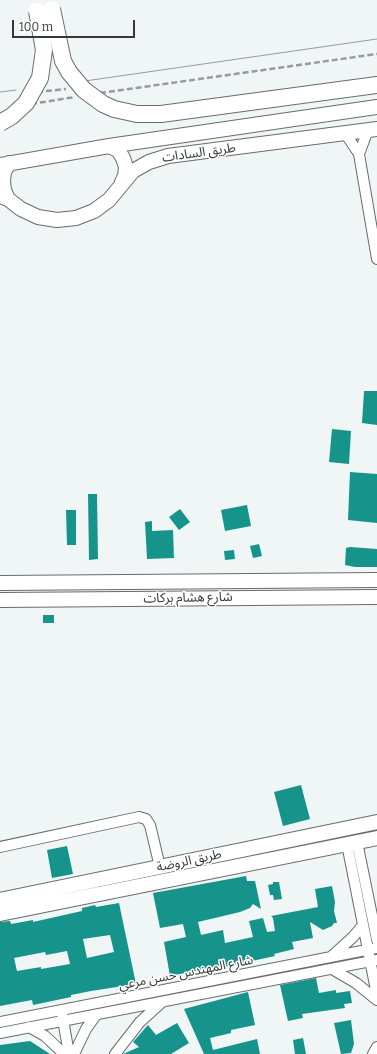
<!DOCTYPE html>
<html>
<head>
<meta charset="utf-8">
<style>
	body { margin:0 }
	#map { position:relative; width:377px; height:1054px; overflow:hidden; background:#f0f6f5; font-family:Bitter,serif }
	canvas { display:block }
	.scale { position:absolute; left:12px; top:20px; width:123px; height:18px; box-sizing:border-box; border:2px solid #353837; border-top:0; padding-left:5px; font-size:12px; line-height:14px; white-space:nowrap; color:#353837; -webkit-text-stroke:3px #fff; paint-order:stroke }
</style>
</head>
<body>
<div id="map">
<canvas width="377" height="1054"></canvas>
<div class="scale">100 m</div>
</div>
<script>
const c = document.querySelector('canvas').getContext('2d');
c.lineJoin = 'round';
function paint(path, color) { c.fillStyle = color; c.fill(path, 'evenodd'); }
const poly = rows => new Path2D(rows.map(r => 'M' + r).join(''));
function trace(path, color, width, dash) { c.strokeStyle = color; c.lineWidth = width; c.lineCap = dash ? 'butt' : 'round'; c.setLineDash(dash || []); c.stroke(path); }
function write(font, color, halo, rows, align = 'center') {
  c.font = font + ' Bitter,"Noto Sans Arabic",serif'; c.lineWidth = 3; c.setLineDash([]); c.textBaseline = 'middle'; c.strokeStyle = halo; c.fillStyle = color; for (const [text, x, y, turn = 0] of rows) {
    c.save(); c.translate(x, y); c.rotate((+turn || 0) * Math.PI / 180); c.textAlign = isNaN(turn) ? turn : align; if (halo) c.strokeText(text, 0, 0); c.fillText(text, 0, 0); c.restore();
  }
}
paint(poly([
	[364,391,377,391,377,425,362,423],
	[332,429,351,431,349,464,329,462],
	[350,472,377,474,377,523,348,520],
	[88,494,97,494,98,559,89,560],
	[247,505,251,526,225,531,221,510],
	[180,509,190,522,179,530,169,517],
	[66,510,76,510,76,545,67,545],
	[152,521,152,531,173,530,174,558,147,559,145,522],
	[259,544,262,556,253,558,250,546],
	[350,547,377,549,377,567,355,567,345,565,346,548],
	[234,550,235,559,225,560,224,551],
	[43,615,54,615,54,623,43,623],
	[301,785,310,819,283,826,274,792],
	[67,846,73,874,52,878,47,850],
	[246,876,247,881,255,881,261,909,253,904,250,908,240,912,198,922,201,935,223,930,225,943,253,937,249,921,263,918,267,932,275,931,273,918,271,916,318,907,315,889,332,886,335,902,334,911,337,923,334,923,332,926,323,930,310,922,313,938,292,942,294,949,274,954,275,956,215,969,215,967,170,976,164,942,186,937,183,924,160,928,153,893],
	[273,882,279,882,282,899,274,900,273,895,270,895,268,885,273,884],
	[119,903,136,984,91,991,71,995,71,997,33,1005,32,1000,0,1006,0,922,10,921,11,924,33,920,33,922,82,911,82,908,95,905,96,907],
	[110,935,114,952,87,958,83,939],
	[67,951,70,964,41,969,41,967,17,971,14,958,45,952,46,955],
	[316,978,319,993,336,990,336,993,350,991,352,1003,344,1004,345,1008,302,1014,303,1018,288,1021,280,985],
	[248,992,255,1025,231,1030,231,1033,210,1038,213,1050,257,1039,260,1054,204,1054,184,1009],
	[351,1020,354,1044,351,1053,341,1054,334,1023],
	[177,1023,189,1043,171,1054,123,1054,139,1047,133,1042,148,1025,156,1035],
	[303,1038,306,1054,295,1054,293,1040],
	[30,1041,50,1054,0,1054,0,1045]
]), '#16938b');
const street = poly([
	[345,133,359,154,377,259],
	[359,154,368,130],
	[357,842,377,940],
	[347,844,377,995],
	[0,847,139,817,146,819,150,825,160,867],
	[332,956,353,937,363,925],
	[332,969,356,983,377,1000],
	[62,1014,69,1054],
	[0,1022,377,948],
	[29,1027,45,1036,64,1054],
	[0,1033,377,960],
	[74,1054,86,1029,96,1015],
	[115,1054,140,1022,162,1002],
	[373,1054,377,1047]
]);
const secondary = poly([
	[109,146,118,150,123,158,126,167,125,176,122,182],
	[0,165,109,146,377,107],
	[0,196,8,199,21,209,38,217,57,220,76,218,94,211,109,200,133,171,149,162,168,156,377,129],
	[8,199,4,190,3,181,4,172,9,163],
	[0,583,377,580],
	[0,600,377,597],
	[0,900,377,822],
	[0,914,377,838]
]);
const primary = poly([
	[161,114,377,85]
]);
trace(street, '#676c6b', 12);
trace(secondary, '#676c6b', 16);
trace(primary, '#676c6b', 18);
trace(street, '#fff', 10);
trace(secondary, '#fff', 14);
trace(primary, '#fff', 16);
trace(poly([
	[85,81,377,39],
	[0,92,16,90]
]), '#979b9a', 1);
trace(poly([
	[37,92,66,89],
	[100,93,377,54],
	[31,104,75,97]
]), '#979b9a', 2.5, [6, 3]);
const primaryBridge = poly([
	[52,9,63,61,69,72,84,90,103,104,114,109,137,114,161,114],
	[0,123,12,116,26,103,40,78,44,50,37,11]
]);
trace(primaryBridge, '#676c6b', 18, []);
trace(primaryBridge, '#fff', 16);
write('13px', '#353837', '#fff', [
	["طريق السادات",199,153,-8],
	["شارع هشام بركات",188,598,-1],
	["طريق الروضة",189,861,-12],
	["شارع المهندس حسن مرعي",186,973,-11]
]);
</script>
</body>
</html>
